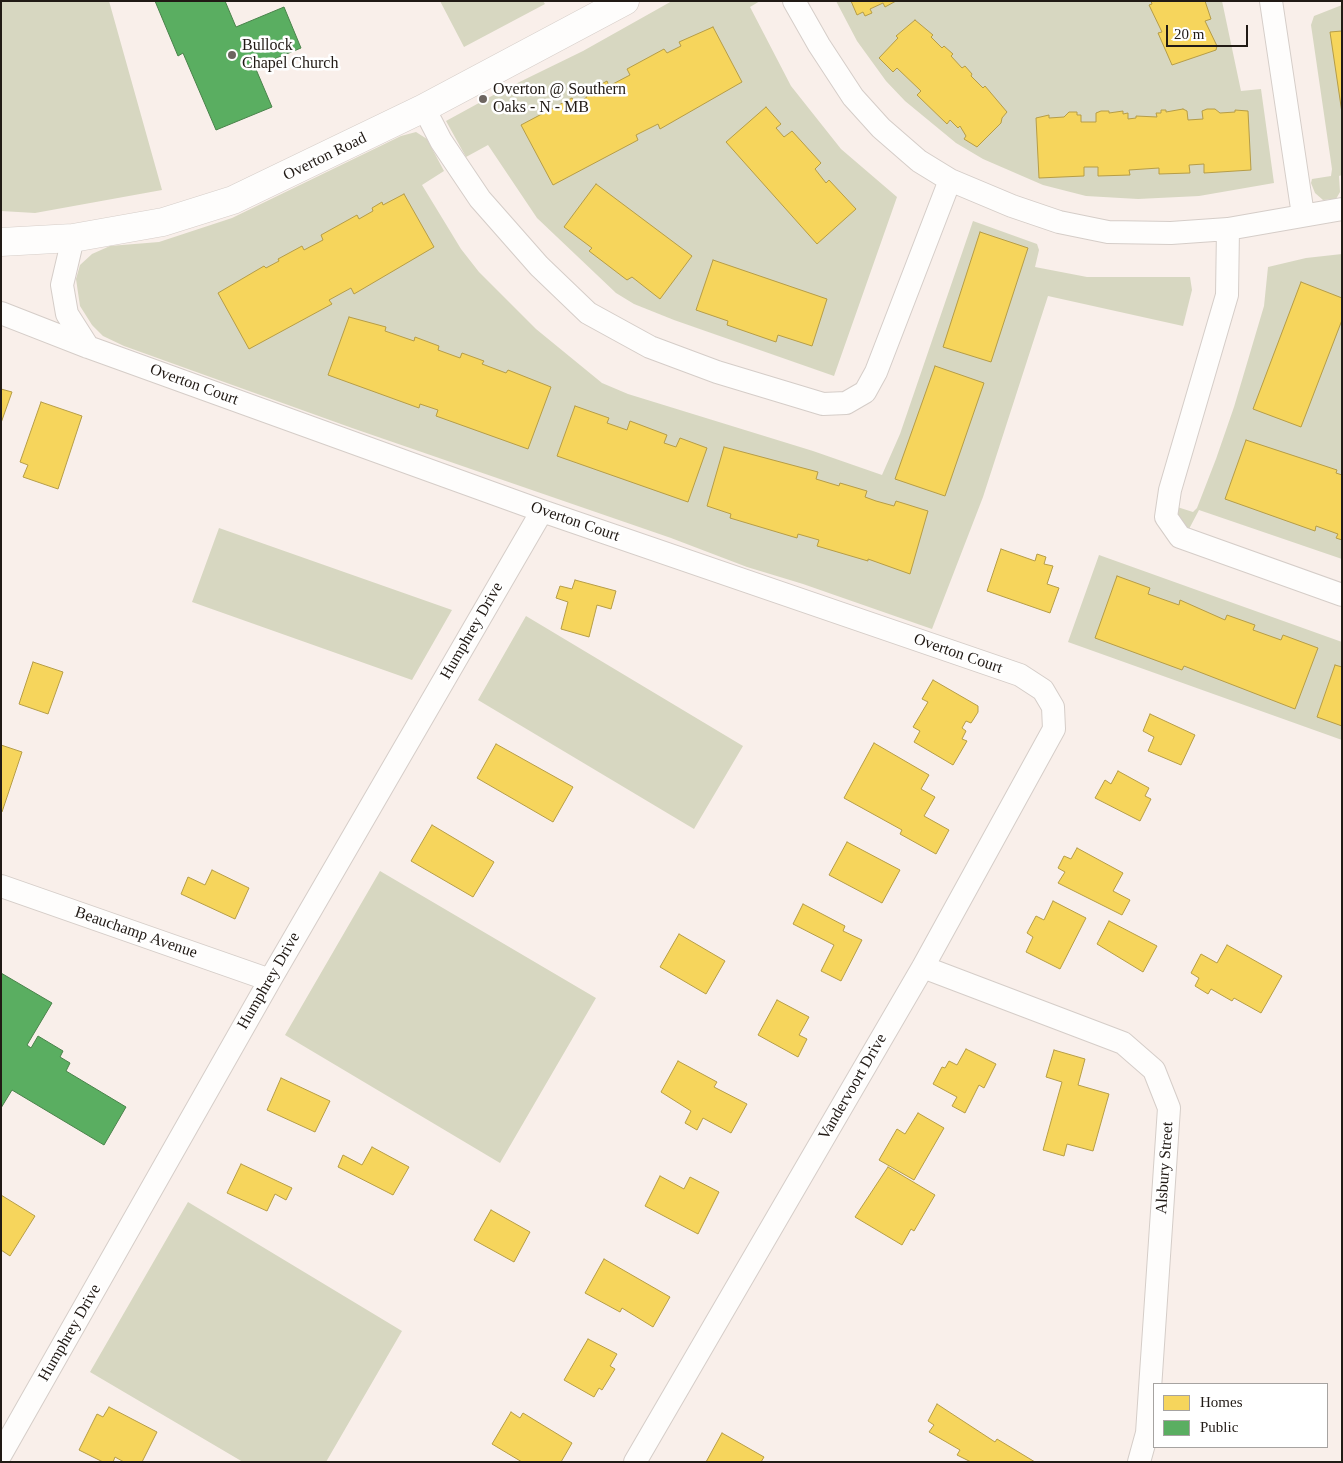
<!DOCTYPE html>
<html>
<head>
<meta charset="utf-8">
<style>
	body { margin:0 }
	#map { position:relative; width:1343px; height:1463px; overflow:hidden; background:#f9efea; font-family:Georgia,serif }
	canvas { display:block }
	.frame { position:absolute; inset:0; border:2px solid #211a15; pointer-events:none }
	.legend { position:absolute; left:1153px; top:1383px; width:175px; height:65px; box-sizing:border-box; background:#fff; border:1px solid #a6a3a1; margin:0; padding:6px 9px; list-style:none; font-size:15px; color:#211a15 }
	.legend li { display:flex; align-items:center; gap:10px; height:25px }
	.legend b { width:25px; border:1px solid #a6a3a1 }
	.scale { position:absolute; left:1166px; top:25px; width:82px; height:22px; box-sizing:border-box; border:2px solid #211a15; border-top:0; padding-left:6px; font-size:15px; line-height:18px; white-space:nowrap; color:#211a15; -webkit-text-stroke:4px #fff; paint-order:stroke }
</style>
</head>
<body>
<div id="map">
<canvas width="1343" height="1463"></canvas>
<div class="frame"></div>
<ul class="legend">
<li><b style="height:14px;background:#f6d55c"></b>Homes</li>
<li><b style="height:14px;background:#5aae61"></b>Public</li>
</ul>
<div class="scale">20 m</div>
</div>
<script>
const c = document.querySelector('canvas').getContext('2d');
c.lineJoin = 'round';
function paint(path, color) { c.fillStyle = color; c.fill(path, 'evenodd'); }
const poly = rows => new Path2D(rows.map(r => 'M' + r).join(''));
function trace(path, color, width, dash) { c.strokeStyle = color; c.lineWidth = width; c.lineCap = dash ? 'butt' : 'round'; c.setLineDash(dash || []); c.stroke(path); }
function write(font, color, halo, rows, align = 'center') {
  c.font = font + ' Georgia,serif'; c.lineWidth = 5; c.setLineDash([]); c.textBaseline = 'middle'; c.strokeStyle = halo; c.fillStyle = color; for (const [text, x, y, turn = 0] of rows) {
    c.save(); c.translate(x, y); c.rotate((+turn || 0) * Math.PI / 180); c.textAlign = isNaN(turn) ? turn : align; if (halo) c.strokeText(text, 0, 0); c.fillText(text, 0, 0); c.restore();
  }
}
paint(poly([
	[1,1,109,1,162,190,35,213,1,211],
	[440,1,543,1,545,4,464,47],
	[672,1,760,1,750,7,791,86,841,149,897,197,834,376,674,320,634,304,616,293,537,218,488,145,466,157,446,121,499,92,583,51],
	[836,1,1222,1,1241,91,1261,89,1274,183,1199,196,1138,199,1086,196,1043,185,983,159,956,143,905,101,886,81,857,41],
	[1342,5,1342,175,1339,176,1340,192,1336,199,1323,200,1315,193,1311,183,1312,179,1331,176,1332,169,1311,25,1314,16],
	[416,132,427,139,444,171,422,185,461,249,479,272,536,329,602,383,628,394,813,451,882,475,900,434,973,221,1037,244,1039,250,1035,267,1087,277,1190,277,1192,290,1183,326,1048,296,983,497,932,629,803,584,747,567,671,538,352,428,124,346,103,336,92,325,80,306,76,279,80,265,92,254,110,246,159,242,232,218,401,136],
	[1342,254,1342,559,1199,510,1189,529,1184,531,1174,506,1193,512,1197,508,1216,459,1234,407,1264,306,1268,267,1306,258],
	[219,528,452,610,412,680,192,602],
	[1099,555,1342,642,1342,740,1068,642],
	[526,616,743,746,694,829,478,700],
	[380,871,596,998,500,1163,285,1035],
	[188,1202,402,1331,326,1462,243,1462,90,1372]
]), '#d7d7c1');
const homes = poly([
	[851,1,896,1,885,7,883,3,870,9,872,13,865,16,863,12,857,15,851,1],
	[1151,1,1205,1,1211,19,1205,21,1217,46,1216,50,1172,65,1158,33,1162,32,1149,5,1152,4,1151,1],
	[915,20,933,35,931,37,942,48,944,46,953,54,951,56,962,68,965,66,972,74,971,76,983,88,985,86,1007,112,1002,118,1001,123,977,147,964,139,966,136,960,126,958,128,950,120,947,124,917,95,921,91,897,68,893,72,879,58,898,38,896,36,915,20],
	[713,27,742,82,660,129,658,124,636,135,638,140,553,185,521,125,572,98,576,104,587,97,585,93,607,81,609,86,630,75,627,69,664,49,667,53,681,46,679,42,713,27],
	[1342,31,1342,113,1330,32,1342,31],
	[766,107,781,124,776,128,784,137,792,131,821,163,815,169,826,183,829,180,856,209,817,244,726,142,766,107],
	[1183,109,1187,111,1188,120,1203,119,1202,111,1207,109,1215,109,1220,113,1235,112,1235,110,1248,111,1251,170,1204,173,1204,164,1189,165,1190,173,1159,174,1159,168,1129,170,1130,175,1098,176,1098,167,1084,167,1084,176,1039,178,1036,118,1049,115,1049,118,1064,117,1069,112,1077,112,1077,115,1081,115,1081,122,1096,122,1096,113,1101,111,1109,111,1109,113,1123,111,1123,114,1128,113,1128,119,1136,118,1136,116,1157,117,1156,113,1161,113,1161,110,1166,110,1166,112,1183,109],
	[596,184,692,256,660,299,632,277,627,280,589,251,592,248,564,227,596,184],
	[404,194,434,247,354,294,351,288,329,300,332,304,249,349,218,293,264,266,266,268,279,261,278,259,302,246,304,250,323,240,321,235,357,215,359,219,373,211,372,208,382,202,383,205,404,194],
	[980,232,1028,248,991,362,943,347,980,232],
	[713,260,827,299,812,346,778,335,776,342,727,325,728,321,696,310,713,260],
	[1301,282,1342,298,1342,320,1301,427,1253,409,1301,282],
	[349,317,386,327,385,331,414,341,415,337,439,346,438,350,460,358,462,353,484,361,482,364,506,373,508,370,551,387,528,449,436,416,438,410,420,404,419,408,328,375,349,317],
	[935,366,984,383,945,496,895,479,935,366],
	[1,389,12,392,1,423,1,389],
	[41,402,82,416,58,489,23,477,28,465,20,462,41,402],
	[575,406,609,418,607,423,627,430,630,421,667,435,664,443,676,447,680,438,707,448,688,502,557,456,575,406],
	[1246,440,1337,470,1336,473,1342,475,1342,540,1336,538,1338,534,1316,526,1315,531,1225,499,1246,440],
	[724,447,818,472,816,479,839,486,840,483,867,491,865,497,876,501,894,506,896,501,928,511,910,574,868,559,868,561,817,546,819,540,798,534,797,538,730,518,731,514,707,506,724,447],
	[1001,549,1035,561,1037,554,1046,557,1044,564,1053,566,1047,584,1059,588,1050,613,987,591,1001,549],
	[1117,576,1150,588,1148,594,1179,605,1180,600,1225,620,1227,615,1255,625,1253,630,1281,640,1283,635,1318,648,1295,709,1184,666,1182,670,1095,638,1117,576],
	[575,580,616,591,611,609,597,605,589,637,561,629,568,602,556,598,560,586,572,589,575,580],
	[33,662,63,672,48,714,19,704,33,662],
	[1335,665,1342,667,1342,726,1317,717,1335,665],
	[933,680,978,706,978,712,973,720,971,723,966,721,962,728,966,731,962,739,967,741,953,765,914,742,920,731,913,727,928,702,922,699,933,680],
	[1150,714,1195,735,1181,765,1148,751,1154,737,1143,731,1150,714],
	[874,743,929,775,921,789,935,797,924,816,949,830,936,854,900,834,902,830,844,798,874,743],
	[496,744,573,787,553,822,477,778,496,744],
	[1,745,22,752,2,812,1,812,1,745],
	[1118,771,1149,788,1145,796,1151,799,1140,821,1095,798,1105,780,1111,784,1118,771],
	[432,825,494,862,473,897,411,861,432,825],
	[847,842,900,870,882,903,829,875,847,842],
	[1077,848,1123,873,1113,891,1130,900,1122,915,1058,883,1065,872,1058,868,1064,856,1071,859,1077,848],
	[212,870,249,888,235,919,181,894,188,877,205,885,212,870],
	[1053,901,1086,918,1060,969,1026,952,1033,937,1027,933,1036,916,1044,920,1053,901],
	[803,904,845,926,843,931,862,940,841,981,821,971,834,945,793,924,803,904],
	[1109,921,1157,946,1143,972,1097,944,1109,921],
	[679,934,725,961,706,994,660,967,679,934],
	[1227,945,1282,976,1261,1013,1234,998,1232,1001,1211,989,1208,994,1195,986,1199,978,1191,973,1201,954,1217,963,1227,945],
	[777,1000,809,1017,799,1035,807,1039,798,1057,758,1035,777,1000],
	[966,1049,996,1064,984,1088,979,1085,965,1113,952,1106,957,1097,933,1084,942,1067,945,1068,949,1061,957,1065,966,1049],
	[1054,1050,1085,1059,1078,1085,1109,1094,1093,1151,1067,1144,1064,1156,1043,1150,1062,1082,1046,1077,1054,1050],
	[678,1061,717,1082,714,1087,747,1104,731,1133,703,1118,697,1130,685,1123,691,1111,661,1092,678,1061],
	[281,1078,330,1101,315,1132,267,1110,281,1078],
	[918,1113,944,1128,914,1180,879,1160,897,1129,905,1134,918,1113],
	[372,1147,409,1167,393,1195,338,1167,343,1155,362,1165,372,1147],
	[241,1164,292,1188,286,1200,275,1194,267,1211,227,1193,241,1164],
	[888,1167,935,1195,914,1231,911,1229,902,1245,855,1217,888,1167],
	[660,1176,684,1189,690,1177,719,1192,698,1234,645,1206,660,1176],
	[1,1195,35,1216,10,1256,1,1250,1,1195],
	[491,1210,530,1232,514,1262,474,1240,491,1210],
	[604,1259,670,1297,653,1327,622,1308,620,1312,585,1293,604,1259],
	[588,1339,617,1354,610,1366,615,1369,602,1390,599,1388,594,1397,564,1380,588,1339],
	[937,1404,995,1442,997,1439,1035,1462,971,1462,957,1455,960,1450,929,1432,934,1425,928,1421,937,1404],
	[109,1407,157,1432,142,1462,124,1462,115,1457,113,1462,103,1462,79,1450,97,1414,103,1417,109,1407],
	[511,1412,520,1418,523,1413,572,1443,561,1462,522,1462,492,1444,511,1412],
	[722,1433,764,1457,761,1462,706,1462,722,1433]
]);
paint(homes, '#f6d55c');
trace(homes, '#b69d47', 1);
const public = poly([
	[155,1,225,1,236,27,284,7,301,48,255,67,272,107,216,130,183,53,178,56,155,1],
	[1,973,52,1003,27,1045,31,1048,38,1036,63,1051,60,1057,70,1063,66,1071,126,1107,104,1145,12,1090,1,1108,1,973]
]);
paint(public, '#5aae61');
trace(public, '#49824a', 1);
const street = poly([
	[794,1,819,45,853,97,881,128,919,161,950,180,1012,206,1059,222,1108,232,1171,233,1228,229,1342,209],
	[1271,1,1303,215],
	[424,108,441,141,480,199,539,266,588,313,650,347,717,372,823,404,846,403,865,392,876,372,950,180],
	[1228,229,1227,295,1170,490,1166,517,1180,537,1342,595],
	[73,238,62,285,67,314,88,347],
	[1,313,88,347,542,511,1020,675,1043,690,1053,707,1054,729,923,967,635,1462],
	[1,886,270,980],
	[923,967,1123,1043,1154,1070,1169,1108,1147,1433,1139,1462],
	[1,1454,270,980,542,511]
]);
const secondary = poly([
	[1,242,73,238,163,222,233,200,424,108,625,1]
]);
trace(street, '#d5cdc8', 24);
trace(secondary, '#d5cdc8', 29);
trace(street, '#fefdfc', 22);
trace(secondary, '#fefdfc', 28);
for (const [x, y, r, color] of [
	[232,55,5,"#6d6560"],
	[483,99,5,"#6d6560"]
]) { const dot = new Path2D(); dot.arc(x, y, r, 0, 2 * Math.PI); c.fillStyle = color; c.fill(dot); trace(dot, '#fff', 2); }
write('16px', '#211a15', '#fff', [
	["Bullock",242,46],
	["Chapel Church",242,64],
	["Overton @ Southern",493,90],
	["Oaks - N - MB",493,108]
], 'left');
write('16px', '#211a15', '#fff', [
	["Overton Road",325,157,-26],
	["Overton Court",194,385,20],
	["Overton Court",575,522,19],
	["Humphrey Drive",472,631,-60],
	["Overton Court",958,654,19],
	["Beauchamp Avenue",136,933,19],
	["Humphrey Drive",269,981,-60],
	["Vandervoort Drive",853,1087,-60],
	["Alsbury Street",1165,1168,-86],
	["Humphrey Drive",70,1333,-60]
]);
</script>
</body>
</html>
